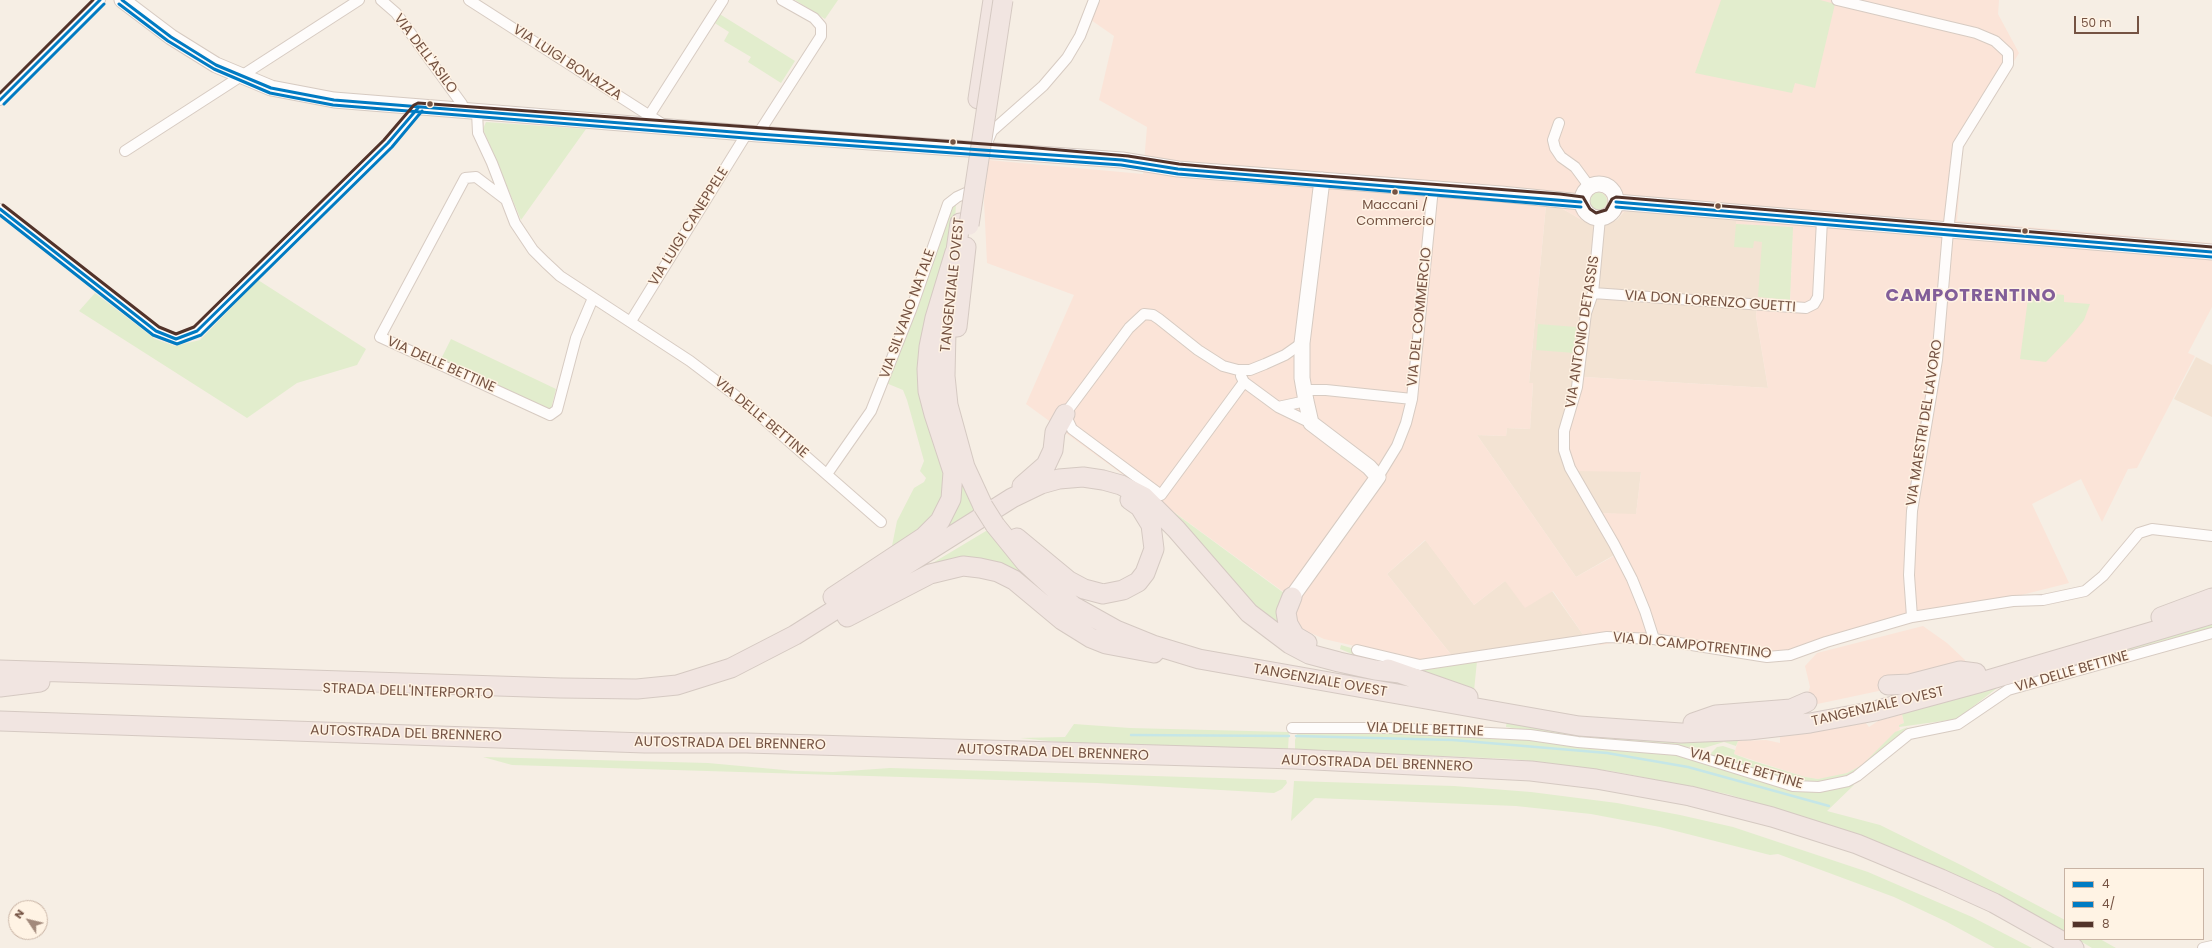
<!DOCTYPE html>
<html>
<head>
<meta charset="utf-8">
<style>
	body { margin:0 }
	#map { position:relative; width:2212px; height:948px; overflow:hidden; background:#f6eee4; font-family:Poppins,sans-serif }
	canvas { display:block }
	.legend { position:absolute; left:2064px; top:868px; width:140px; height:72px; box-sizing:border-box; background:#fff3e4; border:1px solid #c8b3a4; margin:0; padding:5px 7px; list-style:none; font-size:12px; color:#755343 }
	.legend li { display:flex; align-items:center; gap:8px; height:20px }
	.legend b { width:20px; border:1px solid #c8b3a4 }
	.north { position:absolute; left:8px; top:900px; width:40px; height:40px; box-sizing:border-box; background:#fff3e4; border:1px solid #c8b3a4; border-radius:50%; rotate:305deg; font-size:11px; font-weight:700; line-height:16px; text-align:center; color:#755343 }
	.north::after { content:''; display:block; margin:auto; width:14px; height:18px; background:#a2897b; clip-path:polygon(50% 0,100% 100%,50% 72%,0 100%) }
	.scale { position:absolute; left:2074px; top:16px; width:65px; height:18px; box-sizing:border-box; border:2px solid #755343; border-top:0; padding-left:5px; font-size:12px; line-height:14px; white-space:nowrap; color:#755343; -webkit-text-stroke:3px #fff3e4; paint-order:stroke }
</style>
</head>
<body>
<div id="map">
<canvas width="2212" height="948"></canvas>
<ul class="legend">
<li><b style="height:5px;background:#007bc3"></b>4</li>
<li><b style="height:5px;background:#007bc3"></b>4/</li>
<li><b style="height:5px;background:#52332a"></b>8</li>
</ul>
<div class="north">N</div>
<div class="scale">50 m</div>
</div>
<script>
const c = document.querySelector('canvas').getContext('2d');
c.lineJoin = 'round';
function paint(path, color) { c.fillStyle = color; c.fill(path, 'evenodd'); }
const poly = rows => new Path2D(rows.map(r => 'M' + r).join(''));
function trace(path, color, width, dash) { c.strokeStyle = color; c.lineWidth = width; c.lineCap = dash ? 'butt' : 'round'; c.setLineDash(dash || []); c.stroke(path); }
function write(font, color, halo, rows, align = 'center') {
  c.font = font + ' Poppins,sans-serif'; c.lineWidth = 3; c.setLineDash([]); c.textBaseline = 'middle'; c.strokeStyle = halo; c.fillStyle = color; for (const [text, x, y, turn = 0] of rows) {
    c.save(); c.translate(x, y); c.rotate((+turn || 0) * Math.PI / 180); c.textAlign = isNaN(turn) ? turn : align; if (halo) c.strokeText(text, 0, 0); c.fillText(text, 0, 0); c.restore();
  }
}
paint(poly([
	[1546,205,1561,208,1587,223,1603,224,1617,220,1624,212,1641,209,1737,221,1737,224,1793,227,1790,300,1758,298,1756,316,1768,388,1584,377,1641,472,1636,515,1599,513,1621,551,1576,577,1477,435,1506,436,1507,428,1530,429,1533,383,1529,383],
	[2196,357,2212,365,2212,417,2174,399],
	[1426,540,1474,605,1505,581,1552,591,1584,636,1453,657,1387,574]
]), '#f3e3d3');
paint(poly([
	[1098,0,1999,0,1998,14,2019,53,1963,145,1957,221,2212,243,2212,307,2188,353,2195,356,2137,468,2128,469,2102,522,2081,479,2032,504,2069,583,1768,659,1634,640,1600,645,1584,636,1553,591,1525,608,1505,581,1474,605,1425,540,1387,574,1453,657,1421,661,1324,639,1302,629,1294,619,1296,601,1026,404,1074,295,987,263,984,201,988,160,1143,174,1147,127,1099,100,1114,36,1091,20],
	[1546,205,1561,208,1587,223,1612,223,1624,212,1641,209,1736,221,1736,224,1793,227,1790,300,1758,297,1756,316,1768,388,1584,377,1568,427,1567,449,1575,471,1641,472,1636,514,1599,513,1621,552,1576,577,1477,435,1506,436,1507,428,1530,429,1533,383,1529,383],
	[1923,626,1947,643,1965,660,1965,664,1888,689,1808,706,1806,699,1810,687,1805,666,1817,653],
	[1902,714,1904,723,1899,725,1900,729,1862,765,1847,773,1832,777,1818,779,1805,777,1734,754,1738,741,1766,740,1780,743,1780,736,1865,722,1869,727,1878,721]
]), '#fbe4d8');
paint(poly([
	[795,0,838,0,825,19],
	[1721,0,1820,0,1835,4,1815,88,1795,83,1792,93,1695,73],
	[718,13,795,61,781,83,748,62,751,57,724,41,729,32,713,22],
	[486,122,586,129,521,220,483,129],
	'1589 201a9 9 0 1 1 18 0a9 9 0 1 1-18 0Z',
	[956,202,942,510,888,555,885,551,892,546,897,521,914,488,924,482,926,478,920,471,924,461,907,400,903,390,886,383,950,208],
	[1736,224,1793,227,1790,300,1758,297,1762,242,1754,241,1753,248,1734,247],
	[258,280,366,349,357,365,297,383,247,418,79,311,95,293,155,339,175,346,200,340],
	[2029,291,2064,295,2064,302,2090,304,2084,320,2071,336,2046,362,2020,359],
	[1538,324,1576,327,1574,353,1536,350],
	[941,330,981,511,847,592,947,518],
	[451,339,556,389,551,409,547,410,441,359],
	[1145,491,1288,596,1281,634],
	[991,528,1105,629,1099,636,1014,574,911,576],
	[2212,619,2212,629,2158,642,1997,688,1957,719,1899,727,1899,725,1904,723,1902,714],
	[1341,645,1425,670,1477,661,1474,691,1357,656,1340,649],
	[1507,719,1699,742,1738,741,1736,746,1724,742,1704,748,1603,741,1506,727],
	[1074,724,1130,728,1289,732,1288,750,1079,744,1020,738,1065,737],
	[1908,727,1863,768,1838,781,1801,784,1713,757,1711,753,1717,747,1723,746,1735,750,1734,754,1750,760,1805,777,1818,779,1847,773,1862,765,1895,732],
	[1298,731,1351,731,1528,738,1675,754,1790,790,1806,792,1823,791,1851,783,1854,785,1827,811,1880,825,1963,866,2065,920,2065,932,1988,890,1920,859,1829,825,1727,794,1611,771,1513,759,1295,750,1295,740],
	[483,757,708,763,795,771,833,772,890,768,1286,780,1287,783,1282,789,1274,793,1097,783,512,765],
	[1294,781,1454,786,1531,792,1617,803,1680,815,1733,827,1868,872,1972,917,2032,948,1995,948,1947,922,1894,897,1778,854,1770,855,1660,827,1591,814,1516,806,1315,798,1291,821],
	[2077,939,2100,939,2116,948,2092,948]
]), '#e2edcd');
trace(poly([
	[1131,735,1289,736],
	[1296,736,1453,740,1607,753,1688,767,1829,806]
]), '#c5e6e7', 2.5);
const street = poly([
	[381,0,396,13,430,60,462,104,462,111],
	[469,0,664,125],
	[1837,0,1976,33,1995,41,2008,53,2008,64,1958,145,1949,223],
	[0,100,100,0],
	[477,112,478,133,492,163,515,223,533,250,545,262,560,276,690,361,744,402,881,522],
	[649,116,723,0],
	[1559,123,1553,140,1555,148,1561,157,1575,167,1589,186],
	[758,134,821,36,821,26,814,18,782,0],
	[987,143,992,131,1043,86,1067,58,1080,36,1094,0],
	[125,151,359,0],
	[505,199,476,177,465,178,380,337,550,415,557,410,576,338,593,298],
	[0,209,156,331,176,339,197,331,388,143,418,108],
	[1600,218,1593,293,1586,313,1577,387,1564,431,1564,450,1570,468,1614,544,1632,579,1645,611,1654,639],
	[1593,293,1806,308,1814,304,1818,297,1822,220],
	[631,321,744,138,746,133],
	[1241,376,1244,382,1278,407,1311,423],
	[1244,382,1161,495,1072,429,1065,414,1129,328,1144,314,1153,315,1159,319,1198,350,1223,366,1238,370,1250,370,1265,364,1285,355,1302,343],
	[1304,390,1326,390,1412,399],
	[1278,407,1306,401],
	[827,474,871,411,911,310,948,204,957,197,977,188],
	[1378,477,1397,446,1406,423,1412,399,1433,188],
	[1912,617,1909,575,1912,511,1937,360,1948,231],
	[1357,650,1420,665,1607,637,1654,639,1767,657,1790,655,1826,642,1912,617,2013,601,2043,600,2085,591,2103,576,2139,533,2152,529,2212,536],
	[1292,728,1389,728,1530,735,1578,742,1677,750,1793,786,1819,787,1848,781,1857,776,1909,734,1958,724,2008,690,2212,633],
	[2203,948,2212,946]
]);
const secondary = poly([
	[122,0,171,37,216,65,271,88,334,100,758,134,1122,160,1178,169,1501,194,1581,202],
	'1582 201a17 17 0 1 1 34 0a17 17 0 1 1-34 0Z',
	[1616,202,2212,252],
	[1292,597,1378,477,1369,467,1311,423,1306,401,1302,378,1302,343,1322,180]
]);
const highway = poly([
	[978,99,993,0],
	[954,264,960,223],
	[948,308,946,331,945,376,948,405,965,467,983,506],
	[957,327,966,247],
	[1022,486,1046,465,1053,450,1055,432,1065,414],
	[995,525,1025,562,1073,606,1116,630,1153,645,1199,659,1579,726,1681,733,1749,730,1810,723,1875,711,1978,683,2212,614],
	[1017,538,1069,581,1084,589,1103,594,1123,590,1138,582,1145,573,1154,549,1151,525,1140,507,1130,500],
	[833,597,924,537,940,521,951,499,953,472,934,414,928,391,927,369,929,347,935,318,955,252],
	[1292,597,1286,612,1288,624,1295,636,1307,643],
	[847,617,930,574,963,566,980,568,998,572,1014,580,1062,620,1091,638,1106,644,1154,653],
	[2161,617,2212,598],
	[1388,669,1468,697],
	[0,670,560,688,637,689,677,685,731,668,795,635,1012,498,1041,484,1059,479,1083,477,1103,480,1121,485,1144,497,1176,529,1249,613,1290,644,1309,654,1339,662,1375,670,1400,673],
	[1888,685,1910,684,1960,671,1976,673],
	[0,687,40,682],
	[0,721,645,743,747,743,1295,759,1531,771,1596,779,1690,796,1772,817,1857,844,1941,879,1994,903,2074,948],
	[1693,723,1716,715,1791,709,1807,702]
]);
trace(street, '#d7cbc2', 12);
trace(secondary, '#d6cac1', 17);
trace(highway, '#d5c9c2', 21);
trace(street, '#fefcfb', 10);
trace(secondary, '#fefcfb', 15);
trace(highway, '#f1e5e1', 19);
const highwayBridge = poly([
	[969,225,1003,0],
	[983,506,995,525]
]);
trace(highwayBridge, '#d5c9c2', 21, []);
trace(highwayBridge, '#f1e5e1', 19);
trace(poly([
	[122,0,171,37,216,65,271,88,334,100,758,134,1122,160,1178,169,1581,202],
	[0,100,100,0],
	[1616,202,2212,252],
	[0,209,156,331,176,339,197,331,388,143,418,108]
]), '#007bc3', 3);
trace(poly([
	[119,4,168,41,214,69,270,93,333,105,758,139,1121,165,1178,174,1581,207],
	[4,104,104,4],
	[1616,207,2212,257],
	[0,215,153,335,177,344,201,335,392,147,422,111]
]), '#007bc3', 3);
trace(poly([
	[0,93,93,0],
	[3,205,159,327,176,334,194,327,384,140,414,105,418,103,1026,147,1128,156,1179,164,1222,168,1560,194,1583,197,1590,209,1596,213,1606,210,1612,199,1616,197,2212,247]
]), '#52332a', 3);
for (const [x, y, r, color] of [
	[430,104,3.5,"#755343"],
	[953,142,3.5,"#755343"],
	[1395,192,3.5,"#755343"],
	[1718,206,3.5,"#755343"],
	[2025,231,3.5,"#755343"]
]) { const dot = new Path2D(); dot.arc(x, y, r, 0, 2 * Math.PI); c.fillStyle = color; c.fill(dot); trace(dot, '#fff3e4', 1.5); }
write('13px', '#755343', '#fff3e4', [
	["Maccani /",1395,206],
	["Commercio",1395,222]
]);
write('14px', '#755343', '#fff3e4', [
	["VIA DELL'ASILO",425,54,53],
	["VIA LUIGI BONAZZA",567,63,33],
	["VIA LUIGI CANEPPELE",689,227,-58],
	["TANGENZIALE OVEST",953,285,-84],
	["VIA DON LORENZO GUETTI",1710,302,4],
	["VIA SILVANO NATALE",908,314,-70],
	["VIA DEL COMMERCIO",1420,317,-84],
	["VIA ANTONIO DETASSIS",1583,332,-81],
	["VIA DELLE BETTINE",441,365,24],
	["VIA DELLE BETTINE",761,418,40],
	["VIA MAESTRI DEL LAVORO",1925,423,-81],
	["VIA DI CAMPOTRENTINO",1692,646,6],
	["VIA DELLE BETTINE",2072,672,-16],
	["TANGENZIALE OVEST",1320,681,10],
	["STRADA DELL'INTERPORTO",408,692,2],
	["TANGENZIALE OVEST",1878,707,-13],
	["VIA DELLE BETTINE",1425,730,2],
	["AUTOSTRADA DEL BRENNERO",406,734,2],
	["AUTOSTRADA DEL BRENNERO",730,744,1],
	["AUTOSTRADA DEL BRENNERO",1053,753,2],
	["AUTOSTRADA DEL BRENNERO",1377,764,2],
	["VIA DELLE BETTINE",1746,769,16]
]);
c.letterSpacing = '1px';
write('bold 18px', '#825e99', '#fff3e4', [
	["CAMPOTRENTINO",1971,296]
]);
c.letterSpacing = '0px';
</script>
</body>
</html>
